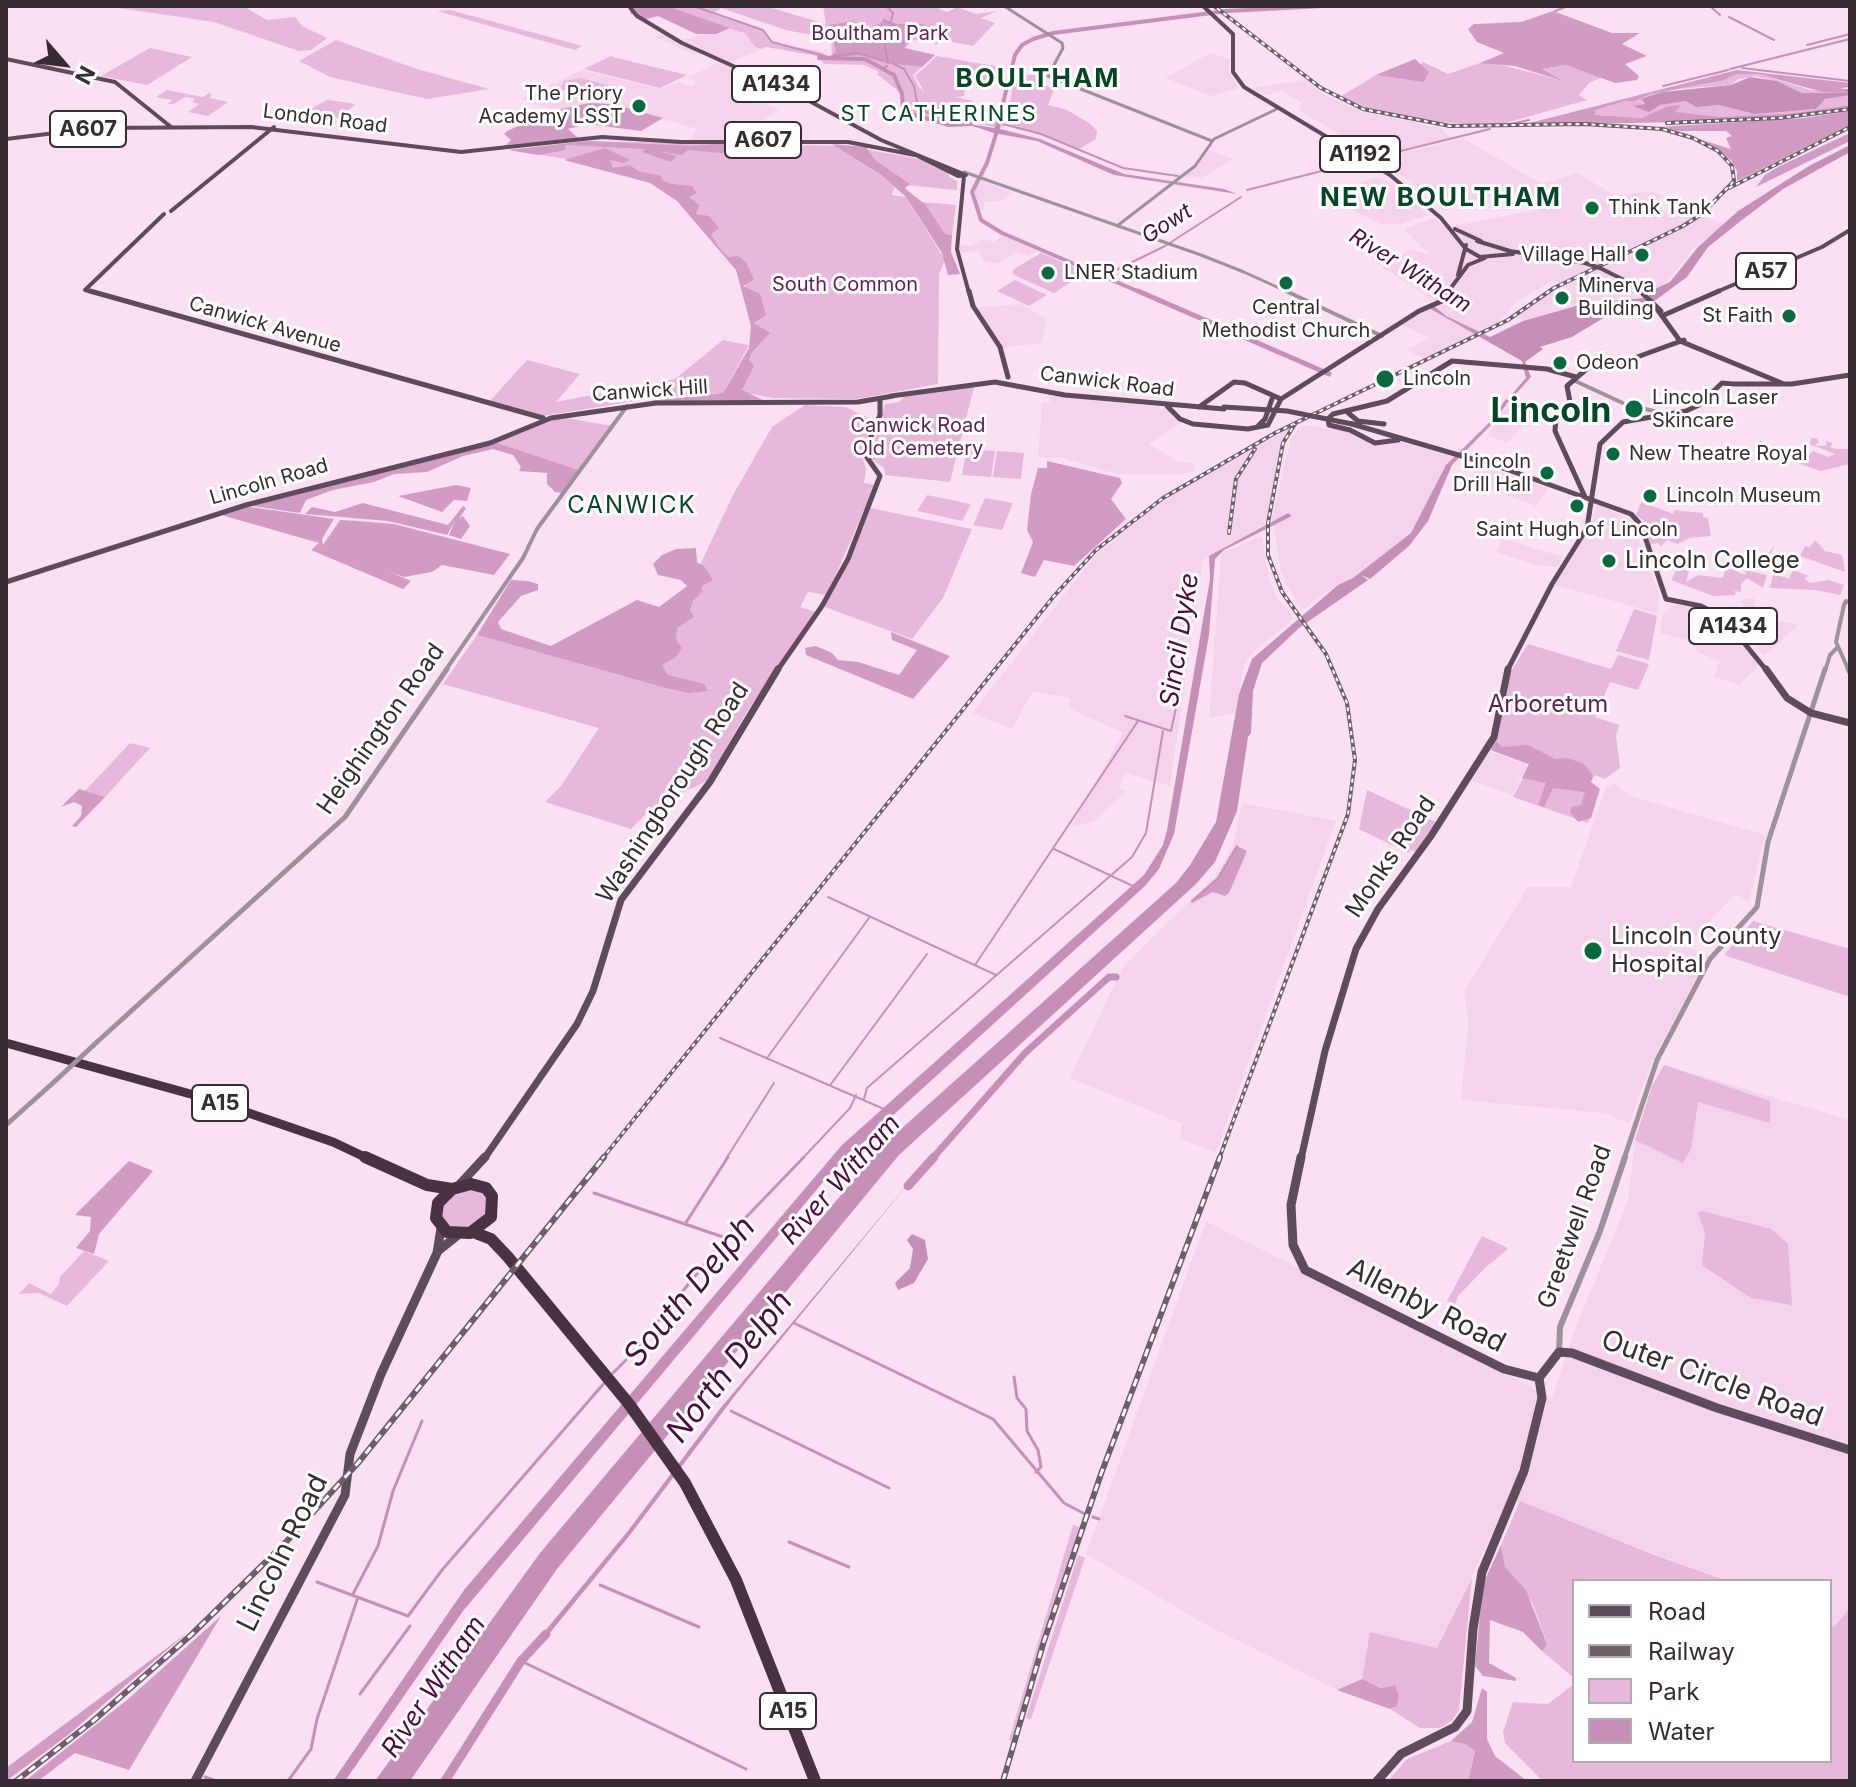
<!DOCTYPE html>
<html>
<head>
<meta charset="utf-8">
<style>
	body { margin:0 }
	#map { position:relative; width:1856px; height:1787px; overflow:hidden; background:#fbe0f4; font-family:Inter,sans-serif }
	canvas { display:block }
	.frame { position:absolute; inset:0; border:8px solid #372c34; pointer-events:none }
	.legend { position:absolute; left:1572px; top:1579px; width:260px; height:184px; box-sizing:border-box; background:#fff; border:2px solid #afabae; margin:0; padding:10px 14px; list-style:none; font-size:24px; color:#372c34 }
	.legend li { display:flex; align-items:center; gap:16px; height:40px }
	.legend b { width:40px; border:2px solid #afabae }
	.north { position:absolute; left:24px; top:24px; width:80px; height:80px; -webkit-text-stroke:6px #fff; paint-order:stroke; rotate:118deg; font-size:22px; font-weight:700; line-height:32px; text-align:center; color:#372c34 }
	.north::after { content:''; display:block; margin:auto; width:28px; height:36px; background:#372c34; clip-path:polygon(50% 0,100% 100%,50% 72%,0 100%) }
</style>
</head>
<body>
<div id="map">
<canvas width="1856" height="1787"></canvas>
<div class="frame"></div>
<ul class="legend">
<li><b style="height:10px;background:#5f4c5a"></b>Road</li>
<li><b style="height:10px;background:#6d5e69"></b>Railway</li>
<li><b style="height:22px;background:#e8b7dc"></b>Park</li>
<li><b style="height:22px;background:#c68fb8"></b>Water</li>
</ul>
<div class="north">N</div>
</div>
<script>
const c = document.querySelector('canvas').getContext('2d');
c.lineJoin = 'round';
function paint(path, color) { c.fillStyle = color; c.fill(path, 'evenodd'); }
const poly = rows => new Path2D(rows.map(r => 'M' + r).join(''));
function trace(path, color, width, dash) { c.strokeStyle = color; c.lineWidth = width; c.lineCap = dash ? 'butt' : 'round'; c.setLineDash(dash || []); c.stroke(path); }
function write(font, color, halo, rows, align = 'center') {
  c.font = font + ' Inter,sans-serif'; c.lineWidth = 6; c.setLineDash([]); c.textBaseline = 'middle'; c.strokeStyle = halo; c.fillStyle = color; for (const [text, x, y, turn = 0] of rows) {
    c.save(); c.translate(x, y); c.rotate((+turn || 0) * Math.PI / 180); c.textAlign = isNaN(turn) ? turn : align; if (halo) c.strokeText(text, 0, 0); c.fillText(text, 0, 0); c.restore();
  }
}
paint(poly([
	[730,28,751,37,752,45,761,49,732,62,705,53,693,54,653,36,667,35,699,50,701,48,681,40],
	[1211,53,1230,60,1229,72,1239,88,1211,96,1165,78],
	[721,61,775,85,753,98,779,110,746,132,735,129,722,140,689,142,697,129,605,102,554,110,520,99,582,70,661,89,678,82,691,86,698,82,687,78],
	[1305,80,1323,94,1359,111,1441,128,1451,138,1398,150,1386,141,1360,147,1299,110,1304,100,1300,102,1282,91,1266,95,1252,88],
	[1464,139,1542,184,1578,173,1615,196,1652,191,1665,197,1657,199,1656,204,1670,216,1704,217,1725,224,1693,248,1669,280,1644,297,1585,302,1525,320,1516,318,1541,297,1565,286,1554,280,1516,302,1498,323,1434,358,1425,359,1407,350,1429,338,1401,324,1435,301,1382,267,1410,249,1430,255,1404,229,1433,218,1449,227,1545,208,1521,190,1468,202,1444,212,1424,190,1374,159],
	[1209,150,1234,159,1201,178,1183,177],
	[1376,177,1391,182,1430,215,1399,224,1381,224,1326,197],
	[981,181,1012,192,1002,201,984,202,984,211,977,211,974,188],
	[1003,236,1037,251,1028,256,1018,252,999,263,984,261,978,251,961,252,959,244,971,246,982,239,994,242],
	[1020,304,1047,319,1041,343,1002,348,978,308],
	[1048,395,1168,408,1181,423,1149,444,1177,461,1192,463,1196,471,1175,475,1117,474,1062,458,1038,457,1042,403,1050,402],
	[1511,401,1538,409,1507,443,1488,435],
	[1312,412,1316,413,1285,435,1265,524,1203,560,1170,786,1126,773,1119,788,1127,791,1094,821,1071,827,1123,733,1070,709,1070,698,1033,691,1012,729,972,713,1094,557,1151,510,1191,483,1280,434,1275,431],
	[1302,425,1350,431,1374,444,1397,441,1454,457,1411,533,1353,578,1331,588,1304,609,1298,606,1281,572,1272,518,1291,438],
	[1479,466,1516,477,1549,488,1536,506,1469,481],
	[1597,504,1631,520,1660,596,1657,613,1555,585,1589,530],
	[1262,536,1269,579,1277,597,1294,618,1251,654,1242,671,1236,713,1209,718,1221,554],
	[1494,536,1563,557,1558,566,1540,566,1495,552,1502,542],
	[1754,598,1758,616,1799,625,1764,656,1730,618,1740,617,1746,610,1741,599],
	[1673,605,1697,607,1690,622,1715,632,1687,640,1660,633,1663,614],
	[1736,636,1759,665,1739,685,1714,677,1719,661,1697,652,1693,644],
	[1489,751,1527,765,1513,795,1472,781],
	[1615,783,1630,796,1765,835,1749,902,1735,894,1687,946,1708,956,1652,1061,1629,1124,1604,1113,1461,1100,1468,1023,1464,991,1528,887,1571,887,1606,787],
	[1242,803,1336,821,1216,1152,1180,1139,1182,1124,1070,1078,1123,966,1216,876,1233,844],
	[1664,1065,1850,1120,1850,1608,1834,1628,1830,1626,1830,1581,1727,1581,1509,1499,1437,1648,1370,1632,1362,1679,1337,1690,1208,1626,1086,1554,1206,1221,1552,1398,1575,1329,1628,1200,1635,1140,1652,1086]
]), '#f5d3ec');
paint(poly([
	[105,6,243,6,267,20,295,17,302,26,327,38,311,50,299,51,214,22],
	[667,6,765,6,826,24,823,6,940,6,939,9,947,12,957,7,976,14,997,11,981,18,995,23,973,46,942,40,936,45,932,41,933,35,926,41,914,40,905,48,935,55,913,75,919,87,925,93,915,76,937,56,1006,68,1001,83,965,85,964,96,955,97,973,101,967,119,996,122,999,113,996,122,1006,123,1015,75,1045,75,1047,77,1039,83,1054,89,1048,105,1067,110,1089,123,1097,131,1096,139,1079,149,1010,124,1000,128,966,122,949,125,919,117,903,109,902,94,877,74,879,72,864,65,824,64,817,56,766,47,761,49,754,46,746,34],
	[721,8,786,30,831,39,832,58,821,52,772,42,763,30,712,14],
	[450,10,546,36,582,46,575,50,437,11],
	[336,40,417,69,489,89,427,99,330,77,299,61],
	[150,48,192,57,147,85,101,76],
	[611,56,613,57,687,75,660,88,584,69],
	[1423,62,1448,74,1480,63,1494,63,1560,80,1542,69,1566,65,1603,77,1589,83,1579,95,1587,100,1495,126,1414,120,1370,109,1340,97,1376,75,1404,79,1423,68,1420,65],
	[1737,74,1759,74,1810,90,1821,91,1828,90,1845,91,1849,93,1802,93,1777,81,1755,76,1738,79,1731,85,1675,89,1641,100,1649,112,1659,105,1685,101,1693,106,1719,105,1750,113,1816,109,1822,101,1835,95,1850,95,1850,105,1795,113,1718,117,1693,116,1675,112,1677,110,1642,118,1594,115,1595,110,1625,101,1633,102,1648,94,1717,82],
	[581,78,618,88,617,91,598,99,560,89,564,81],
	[167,90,203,97,209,93,212,95,209,98,228,102,208,116,188,112,199,104,192,102,195,99,186,97,173,104,168,104,172,100,156,97],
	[327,100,351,103,355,105,339,118,307,111],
	[587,141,840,146,880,174,894,187,892,195,906,197,945,260,939,274,938,384,856,399,773,398,737,391,751,355,756,327,741,270,709,236,691,206,655,182,567,159,509,150],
	[852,147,926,160,949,173,949,177,957,181,957,190,895,184],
	[922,202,956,205,952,235,945,234],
	[1041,253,1086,272,1054,293,1012,274,1014,269],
	[1015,280,1040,292,1047,295,1029,306,997,291],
	[723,340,749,345,723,393,653,398,543,416,489,402,527,360,580,374,556,402,675,379],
	[974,387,950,482,885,475,884,468,870,458,885,404,899,402,905,396],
	[805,405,845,407,873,420,861,453,866,469,864,483,875,485,827,595,808,592,800,607,816,612,748,710,707,781,654,806,631,829,545,802,561,786,599,728,443,684,477,635,645,682,733,495,772,427],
	[560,417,613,426,579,470,495,442],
	[1811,438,1817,438,1819,443,1815,444,1818,446,1827,445,1825,441,1833,443,1830,447,1836,449,1850,449,1850,464,1821,471,1800,464,1813,451,1828,457,1835,454,1810,444],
	[967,449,995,451,991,477,962,475],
	[997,451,1024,453,1021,479,993,477],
	[927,495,971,504,962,521,917,511],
	[985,498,1013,503,1002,530,973,525],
	[1641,502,1674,514,1673,510,1703,513,1703,517,1708,518,1711,536,1690,538,1677,544,1667,540,1660,547,1659,543,1651,544,1651,549,1643,520,1636,515],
	[870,508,972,529,943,598,912,639,822,606,850,559],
	[1815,540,1825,551,1842,555,1845,572,1800,556,1805,546,1810,547],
	[1775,544,1769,558,1777,564,1775,574,1789,579,1793,570,1809,576,1804,578,1810,583,1829,580,1844,585,1840,595,1815,590,1770,588,1773,574,1768,555],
	[1679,565,1690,569,1684,569,1689,571,1686,582,1698,575,1723,578,1725,570,1733,569,1742,574,1746,574,1745,570,1767,575,1763,588,1747,578,1741,584,1741,592,1734,591,1736,595,1713,596,1671,580],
	[1634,609,1657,616,1649,660,1616,651],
	[1528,644,1611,669,1618,655,1649,664,1638,690,1610,682,1595,717,1619,725,1616,736,1620,768,1605,779,1595,775,1589,785,1598,788,1588,823,1513,797,1530,765,1490,750,1499,732,1506,679],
	[130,743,150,748,105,797,85,791],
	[1367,790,1438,823,1418,853,1411,850,1408,853,1359,829],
	[1753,921,1850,949,1850,997,1724,955],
	[1664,1065,1770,1101,1770,1123,1698,1102,1691,1149,1683,1163,1635,1140,1652,1086],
	[474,1188,485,1192,490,1209,478,1225,453,1229,442,1220,441,1209,450,1195],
	[1702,1211,1771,1229,1788,1244,1792,1305,1751,1298,1702,1265,1705,1232,1698,1213],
	[1482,1236,1508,1248,1506,1251,1486,1267,1458,1296,1455,1305,1447,1301],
	[84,1251,109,1261,67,1306,39,1293,19,1294,29,1283,51,1294,59,1284,60,1277],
	[1520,1501,1652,1554,1727,1581,1574,1581,1574,1678,1542,1651,1547,1643,1532,1602,1505,1567,1501,1545],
	[1073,1525,1080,1527,1012,1741,1009,1740],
	[1078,1555,1085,1558,1031,1719,1026,1718],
	[1472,1578,1459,1710,1452,1721,1440,1728,1420,1728,1390,1709,1397,1706,1399,1695,1395,1685,1381,1688,1362,1679,1370,1632,1437,1648],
	[1850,1608,1850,1781,1543,1781,1505,1743,1503,1732,1513,1702,1548,1704,1574,1684,1574,1761,1830,1761,1830,1626,1834,1627],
	[1451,1741,1465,1744,1475,1750,1468,1781,1388,1781,1407,1759]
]), '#e8b7dc');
paint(poly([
	[628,6,667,6,730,28,716,34,696,34,658,16,644,20,631,14],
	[1553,11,1612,33,1640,33,1622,44,1647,56,1625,64,1639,76,1637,80,1615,83,1566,65,1542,69,1563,81,1515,66,1480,63,1504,53,1477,42,1468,29,1474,24,1521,22],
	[884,20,898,24,927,24,917,28,904,48,935,55,922,67,885,63,862,55,829,58,836,51,829,25,854,21,856,26,875,27],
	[1415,59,1429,72,1424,82,1376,75],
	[1737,70,1850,83,1850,87,1841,88,1848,93,1822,92,1759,74,1737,74,1721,81,1650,94,1633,102,1625,101,1595,110,1595,115,1642,118,1666,107,1681,105,1675,112,1718,117,1795,113,1850,105,1850,108,1737,121,1522,125],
	[589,103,612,104,663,118,641,131,587,124,568,129,578,138,506,145,511,140,504,134,507,131,552,111],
	[1850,111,1850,125,1737,181,1737,171,1731,160,1696,138,1731,149,1726,138,1732,136,1726,131,1676,131,1658,127,1804,118],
	[1850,133,1850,141,1756,187,1765,175,1778,167],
	[587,141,692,146,744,142,746,147,730,146,722,153,688,150,682,155,658,151,677,156,671,162,642,152,645,149,566,145,565,150,538,155,509,150],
	[832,144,866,147,875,160,910,184,905,188,908,191,925,204,945,234,952,235,951,252,960,274,948,275,942,253,906,197,880,174],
	[605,148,630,160,624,163,610,160,613,168,630,165,638,171,661,176,662,180,672,184,692,186,697,193,689,197,699,205,696,214,709,216,719,228,711,234,718,246,729,257,738,256,746,262,754,280,743,286,760,294,766,315,754,323,770,333,752,352,749,360,754,366,742,390,763,400,649,401,723,393,749,348,751,326,736,270,677,201,650,183,564,160],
	[495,442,579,470,563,493,555,492,547,484,547,473,519,471,521,467,513,455,493,449,463,456,427,472,394,474,374,482,333,490,306,500,300,513,246,505],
	[1047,461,1120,478,1122,483,1111,499,1126,519,1074,566,1044,560,1035,577,1021,573,1033,542,1027,530,1031,494,1038,468,1047,468],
	[456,485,471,488,467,501,454,500,442,512,398,496],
	[363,503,448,525,463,506,466,508,459,519,463,516,470,526,461,539,449,535,455,521,447,535,388,521,305,514,312,507,335,512],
	[243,506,334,519,322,539,323,545,340,520,358,521,394,524,510,554,494,575,442,565,432,572,404,577,388,571,411,581,403,589,311,550,319,543,218,514],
	[696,548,697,562,704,566,713,580,702,586,701,593,693,601,690,610,694,617,677,628,676,640,682,648,676,657,662,665,668,675,704,684,708,691,688,693,666,688,477,635,511,580,528,581,538,584,538,590,521,596,498,622,501,629,551,646,637,600,659,607,687,586,681,580,658,575,653,564,662,555,676,549],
	[891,632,950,656,913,699,806,655,805,648,816,646,832,653,838,660,858,662,899,675,917,650,892,640],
	[1496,741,1502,747,1528,745,1555,759,1568,758,1584,764,1593,775,1591,782,1600,789,1591,818,1578,822,1570,812,1571,807,1581,805,1585,792,1553,788,1544,807,1538,805,1546,783,1522,778,1529,764,1491,750],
	[79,789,105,797,76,827,72,826,81,816,82,806,74,802,61,807],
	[1237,846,1247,851,1229,893,1225,896,1213,892,1190,904,1218,878],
	[129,1161,153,1171,99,1234,94,1254,76,1248,90,1231,91,1217,75,1215],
	[1501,1545,1505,1567,1526,1590,1547,1644,1542,1651,1523,1632,1490,1620,1489,1663,1516,1678,1516,1681,1483,1676,1475,1666,1483,1584],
	[221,1616,129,1770,75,1753,38,1781,25,1781,127,1700],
	[187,1633,68,1735,6,1781,6,1768],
	[1362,1679,1381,1688,1395,1685,1399,1695,1397,1706,1390,1709,1337,1690],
	[1482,1688,1487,1692,1487,1739,1495,1756,1527,1781,1468,1781,1475,1751,1465,1744,1451,1741,1472,1722]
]), '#d29bc4');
paint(poly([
	[1750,77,1777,81,1802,93,1848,93,1842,89,1850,89,1850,95,1825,99,1816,109,1754,114,1719,105,1696,107,1685,101,1660,105,1649,112,1633,106,1645,104,1641,99,1663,92,1731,85],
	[963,123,994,128,1000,124,1000,129,1040,139,1124,174,1224,189,1237,194,1114,175,1037,141,994,133],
	[1850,145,1850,152,1783,189,1742,220,1708,247,1687,277,1645,308,1610,314,1572,337,1540,347,1543,349,1525,362,1531,377,1515,395,1512,394,1526,378,1522,361,1429,308,1434,306,1446,316,1490,337,1523,321,1586,303,1645,298,1653,293,1648,292,1670,282,1698,247,1738,211,1809,166],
	[1506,399,1509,401,1490,426,1452,465,1428,521,1409,546,1370,579,1361,575,1368,580,1299,628,1262,663,1253,691,1251,733,1248,737,1237,811,1215,862,1196,884,899,1155,557,1569,410,1781,375,1781,540,1553,883,1145,1176,883,1190,865,1216,822,1239,694,1252,659,1338,585,1353,578,1411,533,1446,465,1490,422],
	[1288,513,1292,516,1224,550,1215,559,1209,635,1174,834,1159,869,1145,886,834,1169,463,1611,345,1781,333,1781,464,1590,842,1145,1144,875,1163,845,1167,830,1210,579,1209,556],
	[913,1178,737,1393,630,1535,544,1640,540,1637,627,1532,719,1410],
	[912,1234,925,1240,928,1259,914,1283,898,1290,895,1283,910,1268,913,1249,907,1240]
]), '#c68fb8');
trace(poly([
	[693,6,763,30,772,42,828,57,857,53,881,60],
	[886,6,893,13,891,21],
	[1710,6,1720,15],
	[1555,11,1568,6],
	[1729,17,1774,40],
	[884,20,895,26,885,38],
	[882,30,888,63],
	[1807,45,1850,34],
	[892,63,904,69,914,86,918,108,937,117,993,122],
	[884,68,887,66],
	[1742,68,1850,81],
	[1730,69,1850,39],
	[1663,86,1728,70],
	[1003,124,1041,134,1123,168,1178,176],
	[1506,125,1529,120],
	[1372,158,1490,129],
	[1247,190,1361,161],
	[1109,279,1110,273,1165,246,1241,197],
	[1182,679,1186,646],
	[1125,716,1171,731,1179,694],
	[1054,849,1135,887],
	[828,897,996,975],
	[1192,901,1218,878,1237,846],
	[975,965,1138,721],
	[720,1038,884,1109],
	[767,1058,869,918],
	[831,1084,927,954],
	[864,1099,867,1088,1132,857,1146,833,1163,731],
	[726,1159,774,1083],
	[802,1159,850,1108,856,1095]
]), '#c68fb8', 2);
trace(poly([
	[594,1193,726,1238],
	[685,1224,728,1157],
	[794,1323,993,1419,1064,1503,1085,1514],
	[630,1356,726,1238,804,1157],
	[613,1373,626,1360],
	[1014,1377,1017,1398,1026,1409,1027,1431,1038,1450,1041,1467,1036,1472],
	[731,1411,889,1488],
	[1093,1517,1099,1519],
	[789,1542,849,1567],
	[317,1582,408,1616,442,1570,606,1381],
	[600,1585,699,1627],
	[353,1594,378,1546,393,1491,422,1421],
	[521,1661,746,1769],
	[360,1694,410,1626],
	[205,1777,216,1781],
	[288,1781,311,1749,317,1719,357,1600]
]), '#c68fb8', 3);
trace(poly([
	[819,58,865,59,894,75,902,94,903,109,911,114,949,125,971,124],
	[996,131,1015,55,1022,45,1033,39,1053,33,1227,11,1324,6],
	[997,131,987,163,972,192,981,220,1002,233,1142,293]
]), '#c68fb8', 4);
trace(poly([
	[1138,291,1329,374]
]), '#c68fb8', 5);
trace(poly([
	[932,1159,1025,1053,1109,977,1116,977]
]), '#c68fb8', 7);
trace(poly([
	[908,1186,934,1157],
	[445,1781,521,1661,546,1634]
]), '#c68fb8', 9);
trace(poly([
	[1004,6,1062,43,1063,48,1048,76,1212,141],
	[964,172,1201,255],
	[1117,226,1195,166,1214,139,1279,108],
	[1201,255,1244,272],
	[1244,272,1290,293]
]), '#9d929a', 3);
trace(poly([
	[1286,291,1382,336],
	[1573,380,1625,404,1666,414],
	[445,671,523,558,537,529,627,406],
	[1825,671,1830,655,1838,647],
	[1849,671,1836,642,1844,605,1846,601,1850,603]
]), '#9d929a', 4);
trace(poly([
	[1848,669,1850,673],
	[97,1042,345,817,447,669],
	[6,1125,54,1082],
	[1624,1159,1657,1060,1710,959,1757,907,1768,842,1825,669]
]), '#9d929a', 5);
trace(poly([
	[1559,1352,1560,1327,1600,1231,1625,1157]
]), '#9d929a', 6);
trace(poly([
	[629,6,637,16,682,43,802,97,881,140,966,175,958,176,912,153],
	[1203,6,1233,34,1233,72,1244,87,1390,175,1441,218,1465,248],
	[6,59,115,82,171,127],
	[6,139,97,128,251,127,461,152,602,137,681,142,848,142,915,155],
	[964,176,957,249,969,293],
	[171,211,274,127],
	[1455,229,1481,241],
	[1477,241,1510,251,1585,263],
	[1466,249,1480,257,1513,254],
	[1600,268,1632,284,1642,293],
	[1458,275,1466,245],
	[97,293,85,290,164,214],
	[1447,293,1468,265,1485,258],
	[1714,293,1822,247,1850,230]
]), '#5f4c5a', 4);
trace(poly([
	[90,291,543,418],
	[969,291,973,306,1000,347,1008,377],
	[1640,291,1661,311],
	[1657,309,1680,341,1784,384],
	[1664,315,1719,291],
	[1729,384,1792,384,1850,375],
	[891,396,995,382,1065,395,1224,409],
	[1167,406,1180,419,1193,424,1248,429,1268,425,1281,399,1419,311,1442,301,1449,291],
	[1199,407,1234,382,1245,383,1281,399],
	[1346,411,1358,421,1384,424],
	[1352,424,1503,468,1631,514,1641,525,1666,599,1701,606,1723,617,1767,671],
	[1258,426,1265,419,1272,399],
	[1398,440,1375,443,1350,430,1329,425,1328,419,1333,414,1387,401,1452,361,1547,369,1576,377],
	[1585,497,1555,431,1556,418,1570,402,1567,386,1589,367,1615,365,1684,340],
	[6,582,246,505,490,443,551,418,656,403,858,402,893,396],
	[777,671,822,606,848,559,880,476,864,453,880,415,880,399],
	[1507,671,1552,584,1587,528,1600,444,1623,422,1686,411,1699,405,1722,383,1732,384]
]), '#5f4c5a', 5);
trace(poly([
	[1766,669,1787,698,1811,713,1850,723],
	[484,1159,577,1024,593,991,621,900,710,782,778,669],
	[1301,1159,1325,1051,1356,949,1378,909,1431,836,1494,737,1508,669]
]), '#5f4c5a', 7);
trace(poly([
	[1301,1157,1291,1205,1293,1245,1305,1270,1504,1369,1539,1378],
	[460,1184,485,1157],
	[438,1251,458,1235],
	[1539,1378,1559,1352,1572,1353,1717,1408,1850,1450],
	[195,1781,345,1495,350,1454,381,1374,437,1253,441,1228],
	[1377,1781,1401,1754,1455,1727,1467,1711,1473,1629,1482,1572,1524,1471,1542,1398,1539,1378]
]), '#5f4c5a', 9);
trace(poly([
	[6,1043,205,1098,333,1142,369,1159]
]), '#493343', 9);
trace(poly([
	[365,1157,427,1185,452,1189],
	[471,1184,486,1188,492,1196,491,1217,470,1233,447,1232,436,1218,438,1203,452,1189,471,1184],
	[473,1232,491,1239,508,1257,629,1404,685,1483,736,1580,815,1781]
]), '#493343', 12);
const railFar1 = poly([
	[1667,123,1779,118,1850,109],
	[1729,188,1850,127],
	[1229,533,1236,479,1255,449],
	[602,1159,1054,596,1096,550,1163,498,1275,433,1508,320,1554,288,1683,226,1702,214,1734,181,1732,166,1718,151,1693,138,1662,129,1584,124,1450,126,1363,109,1321,88,1214,6],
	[1219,1159,1348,814,1355,760,1347,703,1326,654,1282,592,1268,555,1268,523,1283,443,1295,424]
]);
const rail = poly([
	[16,1781,93,1721,191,1635,286,1542,358,1463,604,1157],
	[1003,1781,1044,1641,1101,1474,1220,1157]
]);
trace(railFar1, '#6d5e69', 4);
trace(rail, '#6d5e69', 6);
trace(railFar1, '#fff', 2, [4]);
trace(rail, '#fff', 3, [8]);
trace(poly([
	[54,1082,97,1042]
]), '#9d929a', 5);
trace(poly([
	[1585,263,1600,268]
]), '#5f4c5a', 4);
trace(poly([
	[1224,407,1287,411,1352,424]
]), '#5f4c5a', 5);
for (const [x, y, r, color] of [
	[639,106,8,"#09693e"],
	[1592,208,8,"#09693e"],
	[1642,255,8,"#09693e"],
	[1048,273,8,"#09693e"],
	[1286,283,8,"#09693e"],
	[1562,298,8,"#09693e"],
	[1789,316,8,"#09693e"],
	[1560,363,8,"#09693e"],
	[1385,379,10,"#09693e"],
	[1634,409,10,"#09693e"],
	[1613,454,8,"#09693e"],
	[1547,473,8,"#09693e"],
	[1650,496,8,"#09693e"],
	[1577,506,8,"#09693e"],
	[1609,561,8,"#09693e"],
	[1593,951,10,"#09693e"]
]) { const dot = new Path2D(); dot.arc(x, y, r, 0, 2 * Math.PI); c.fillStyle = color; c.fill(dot); trace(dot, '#fff', 3); }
write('20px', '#601f54', '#fff', [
	["Boultham Park",880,34],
	["South Common",845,285],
	["Canwick Road",918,426],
	["Old Cemetery",918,449]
]);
write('20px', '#372c34', '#fff', [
	["The Priory",623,94,"right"],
	["Academy LSST",623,117,"right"],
	["Think Tank",1608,208],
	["Village Hall",1626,255,"right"],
	["LNER Stadium",1064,273],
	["Minerva",1578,286],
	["Building",1578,309],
	["Central",1286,308,"center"],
	["Methodist Church",1286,331,"center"],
	["St Faith",1773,316,"right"],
	["Odeon",1576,363],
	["Lincoln",1403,379],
	["Lincoln Laser",1652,398],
	["Skincare",1652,421],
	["New Theatre Royal",1629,454],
	["Lincoln",1531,462,"right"],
	["Drill Hall",1531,485,"right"],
	["Lincoln Museum",1666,496],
	["Saint Hugh of Lincoln",1577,530,"center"]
], 'left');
write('20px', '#372c34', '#fff', [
	["London Road",325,119,7],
	["Canwick Avenue",265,325,16],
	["Canwick Road",1107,382,7],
	["Canwick Hill",650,391,-4],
	["Lincoln Road",269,482,-16]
]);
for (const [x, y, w] of [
	[776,84,88],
	[88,129,76],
	[763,140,76],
	[1360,154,80],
	[1766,271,60],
	[1733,626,88],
	[220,1103,56],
	[788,1711,56]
]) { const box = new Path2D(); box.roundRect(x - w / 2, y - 18, w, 36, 6); c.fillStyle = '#fff'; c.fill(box); trace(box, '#372c34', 2); }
write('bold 22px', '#372c34', null, [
	["A1434",776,84],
	["A607",88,129],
	["A607",763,140],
	["A1192",1360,154],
	["A57",1766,271],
	["A1434",1733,626],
	["A15",220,1103],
	["A15",788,1711]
]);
c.letterSpacing = '2px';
write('22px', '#064627', '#fff', [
	["ST CATHERINES",939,114]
]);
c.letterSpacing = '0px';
write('italic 22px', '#4d0b43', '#fff', [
	["Gowt",1167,224,-32],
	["River Witham",1410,271,32]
]);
c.letterSpacing = '2px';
write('24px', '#064627', '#fff', [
	["CANWICK",632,506]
]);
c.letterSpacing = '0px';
write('24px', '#372c34', '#fff', [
	["Lincoln College",1625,561],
	["Lincoln County",1611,937],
	["Hospital",1611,965]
], 'left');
write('24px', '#601f54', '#fff', [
	["Arboretum",1548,705]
]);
write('24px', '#372c34', '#fff', [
	["Heighington Road",381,729,-55],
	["Washingborough Road",673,793,-57],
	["Monks Road",1391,857,-56],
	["Greetwell Road",1575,1227,-70]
]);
c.letterSpacing = '2px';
write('bold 26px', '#064627', '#fff', [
	["BOULTHAM",1038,79],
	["NEW BOULTHAM",1441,198]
]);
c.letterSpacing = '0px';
write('italic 26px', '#4d0b43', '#fff', [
	["Sincil Dyke",1180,640,-81],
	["River Witham",841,1180,-48],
	["River Witham",434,1687,-56]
]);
write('28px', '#372c34', '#fff', [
	["Allenby Road",1426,1306,27],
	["Outer Circle Road",1712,1379,20],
	["Lincoln Road",283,1553,-64]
]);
write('italic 32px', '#4d0b43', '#fff', [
	["South Delph",690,1292,-50],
	["North Delph",730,1367,-52]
]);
write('bold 34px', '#064627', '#fff', [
	["Lincoln",1551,412]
]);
</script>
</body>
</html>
